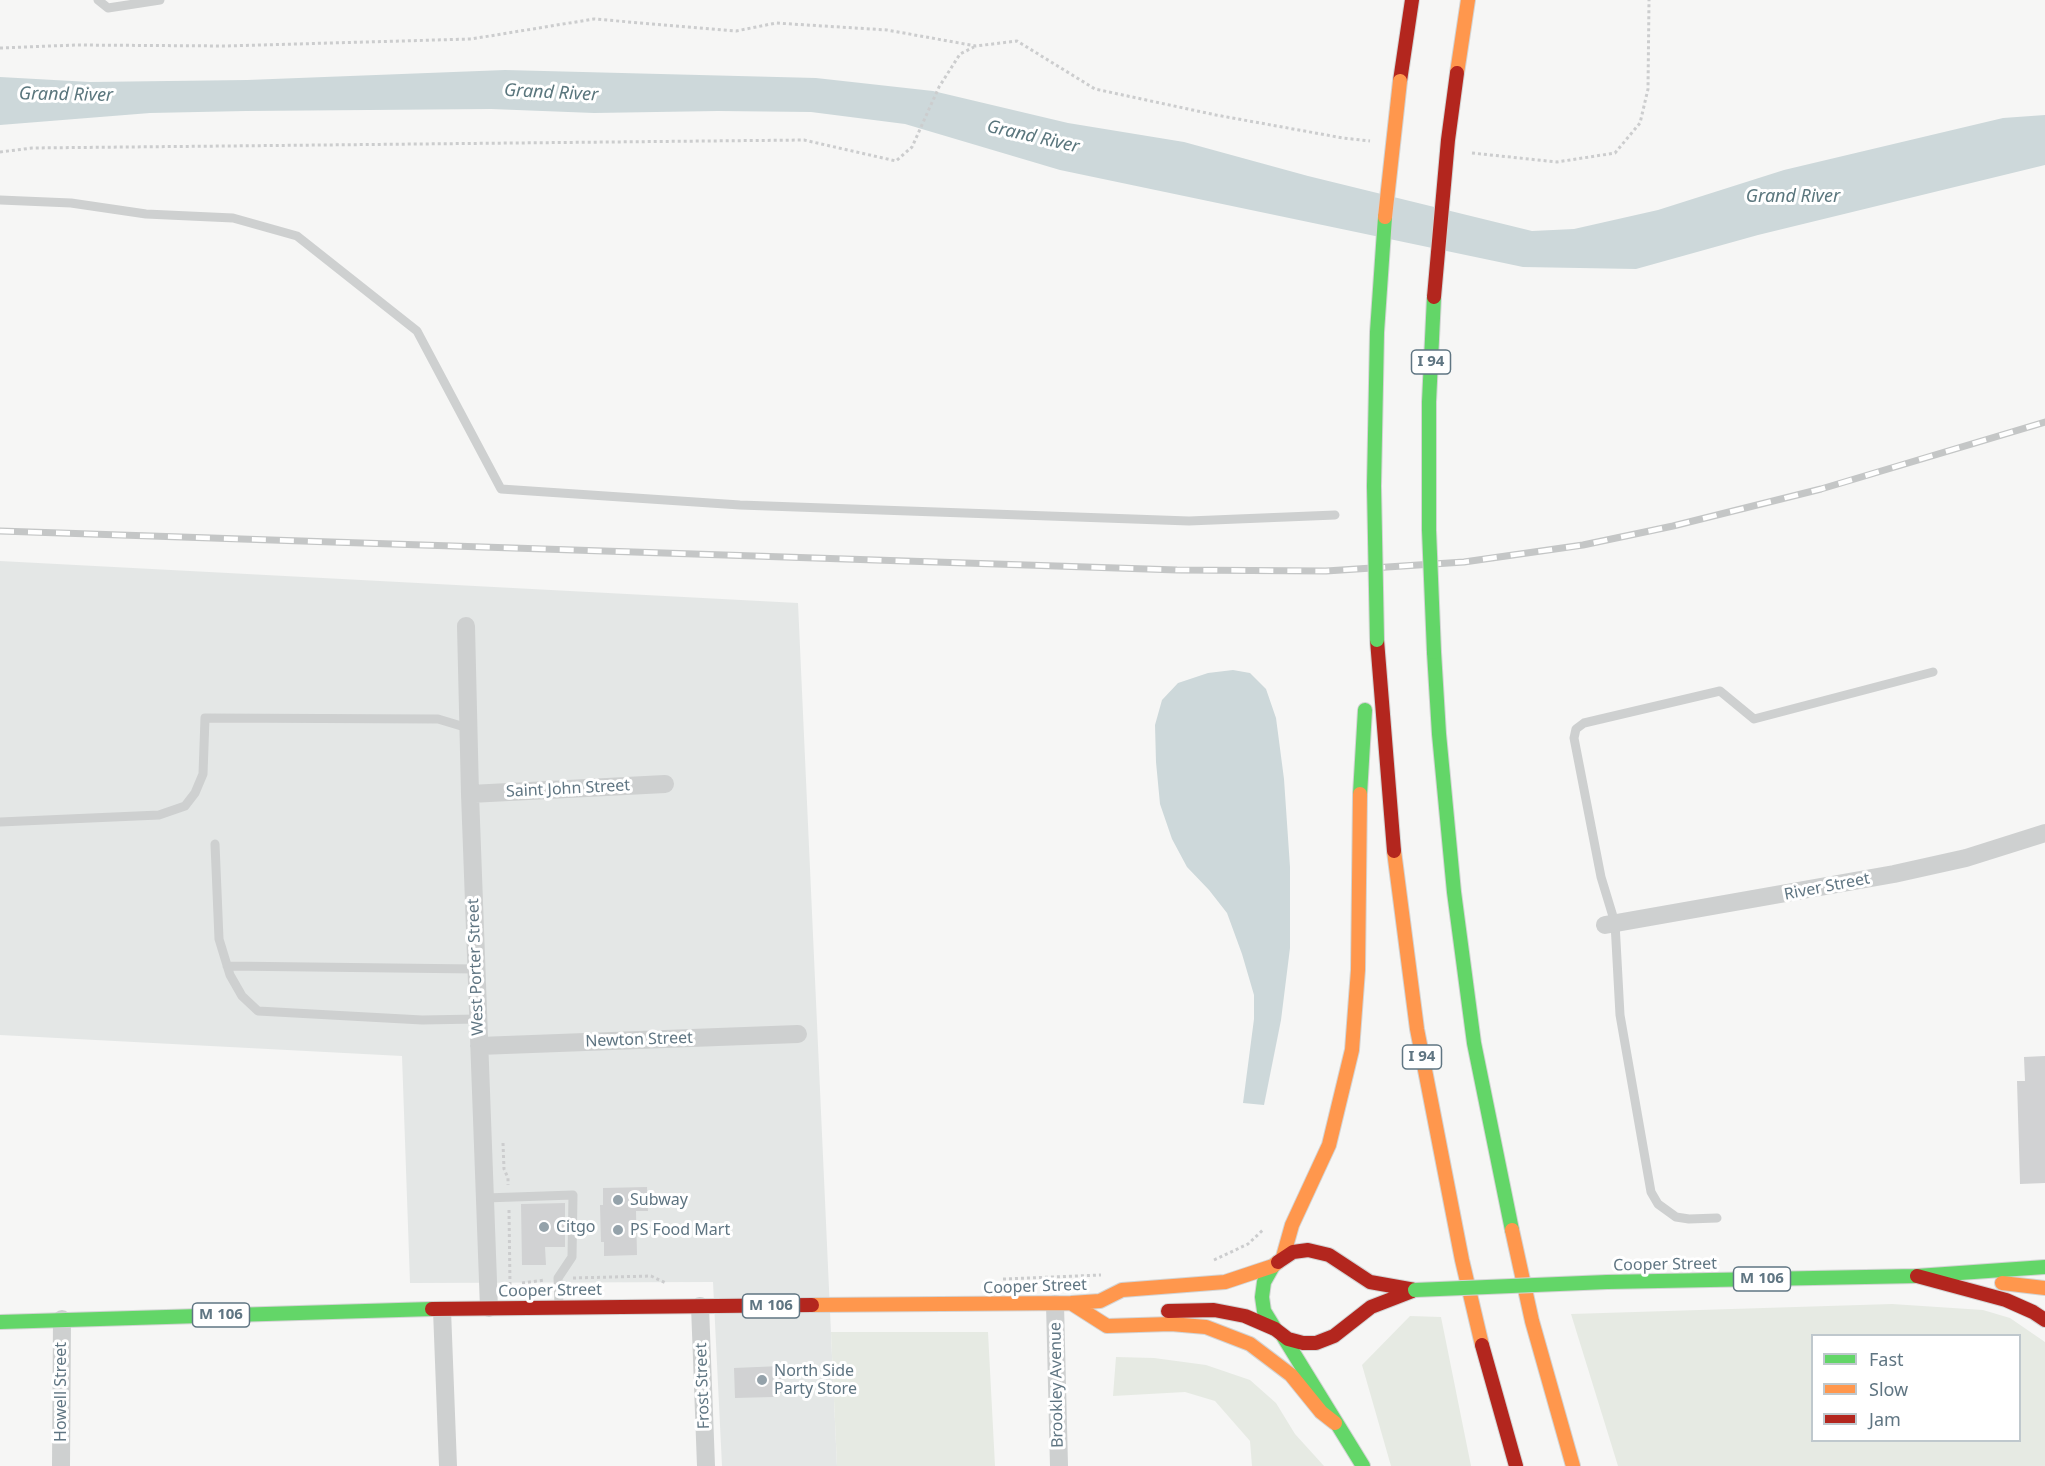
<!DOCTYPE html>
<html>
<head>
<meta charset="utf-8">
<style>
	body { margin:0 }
	#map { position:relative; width:2045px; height:1466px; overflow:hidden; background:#f6f6f5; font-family:"Noto Sans",sans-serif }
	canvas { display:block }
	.legend { position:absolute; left:1811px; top:1334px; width:210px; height:108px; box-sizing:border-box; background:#fff; border:2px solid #bfc8cd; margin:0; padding:8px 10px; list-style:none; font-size:18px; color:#5f7582 }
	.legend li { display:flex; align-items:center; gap:12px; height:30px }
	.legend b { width:30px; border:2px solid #bfc8cd }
</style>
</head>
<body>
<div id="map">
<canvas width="2045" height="1466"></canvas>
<ul class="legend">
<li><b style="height:8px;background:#63d668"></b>Fast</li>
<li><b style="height:8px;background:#ff974d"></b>Slow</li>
<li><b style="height:8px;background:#b3261e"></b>Jam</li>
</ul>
</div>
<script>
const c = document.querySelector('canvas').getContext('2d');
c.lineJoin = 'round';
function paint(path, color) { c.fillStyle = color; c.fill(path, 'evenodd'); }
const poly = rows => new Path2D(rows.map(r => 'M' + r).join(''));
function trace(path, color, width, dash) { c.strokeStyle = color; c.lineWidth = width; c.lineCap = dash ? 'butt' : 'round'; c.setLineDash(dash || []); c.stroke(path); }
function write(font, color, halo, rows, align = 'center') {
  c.font = font + ' "Noto Sans",sans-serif'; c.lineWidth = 6; c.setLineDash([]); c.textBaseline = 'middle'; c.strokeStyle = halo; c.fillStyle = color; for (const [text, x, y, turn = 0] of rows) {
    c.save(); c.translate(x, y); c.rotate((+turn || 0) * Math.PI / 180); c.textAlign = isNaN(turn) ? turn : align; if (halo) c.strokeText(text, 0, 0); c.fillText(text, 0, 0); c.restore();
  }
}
paint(poly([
	[0,561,798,603,837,1466,722,1466,713,1282,410,1283,402,1056,0,1035]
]), '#e4e7e6');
paint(poly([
	[1892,1304,1983,1310,2010,1318,2045,1342,2045,1466,1618,1466,1571,1314],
	[1812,1336,2020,1336,2020,1440,1812,1440],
	[1410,1316,1441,1317,1471,1466,1391,1466,1362,1365],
	[831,1332,988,1332,995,1466,837,1466],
	[1116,1357,1154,1358,1206,1365,1250,1380,1276,1403,1295,1434,1324,1466,1252,1466,1250,1441,1215,1401,1185,1392,1113,1396]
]), '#e6eae3');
paint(poly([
	[505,70,816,78,933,91,1068,123,1184,142,1308,176,1532,231,1574,229,1658,210,1784,170,2003,118,2045,115,2045,165,1758,235,1636,269,1523,267,1060,170,905,124,811,112,718,111,594,113,491,109,246,111,150,113,0,125,0,77,90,82,247,80],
	[1233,670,1250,673,1266,689,1276,718,1284,779,1290,867,1290,948,1281,1020,1264,1105,1243,1103,1254,1019,1254,995,1242,954,1227,913,1209,890,1187,867,1172,839,1160,804,1156,762,1155,725,1162,700,1178,683,1208,673]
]), '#cdd8da');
paint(poly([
	[2045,1056,2045,1183,2020,1184,2017,1081,2025,1081,2024,1057],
	[647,1187,648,1211,636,1211,637,1255,604,1256,604,1242,601,1242,600,1205,603,1205,603,1188],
	[565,1203,565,1247,545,1247,546,1265,522,1265,521,1204],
	[781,1366,782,1392,773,1397,735,1398,734,1368]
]), '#d1d2d3');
const fast = poly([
	[1434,652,1439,734,1454,892,1474,1043,1512,1230],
	[1360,794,1365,710],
	[1273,1266,1264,1282,1262,1297,1264,1311,1275,1329],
	[1607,1282,1917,1276,2045,1267],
	[0,1322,432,1309],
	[1283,1336,1363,1466]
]);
const slow = poly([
	[1457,73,1468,0],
	[1394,851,1417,1029,1462,1260,1482,1345],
	[1512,1230,1532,1321,1573,1466],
	[1283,1257,1292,1225,1329,1145,1352,1050,1358,970,1360,794],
	[2002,1283,2045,1288],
	[1071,1303,1107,1326,1171,1324,1206,1327,1250,1344,1291,1375,1321,1412,1335,1423],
	[812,1305,1071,1303,1100,1301,1122,1290,1225,1282,1273,1266,1278,1262]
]);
const jam = poly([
	[1400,81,1412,0],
	[1377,640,1394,851],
	[1278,1262,1293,1252,1308,1250,1329,1255,1370,1282,1415,1290],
	[1917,1276,2006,1300,2033,1312,2045,1320],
	[432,1309,812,1305],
	[1168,1311,1214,1310,1245,1316,1275,1329,1288,1339,1303,1343,1316,1343,1334,1336,1371,1307,1415,1290],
	[1482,1345,1516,1466]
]);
trace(fast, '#d3d4d4', 16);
trace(slow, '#d3d4d4', 16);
trace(jam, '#d3d4d4', 16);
trace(poly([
	[0,48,76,45,226,46,471,39,594,19,736,31,776,23,887,30,976,46,1017,41,1095,89,1216,115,1343,138,1370,141],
	[0,152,32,148,804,140,896,161,912,147,939,87,960,54,974,47],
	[1472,153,1557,162,1615,153,1640,123,1648,89,1649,0],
	[503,1143,504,1169,508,1178,508,1185],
	[509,1210,510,1285,512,1285],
	[1214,1260,1248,1244,1264,1229],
	[573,1278,651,1276,666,1283],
	[1003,1279,1101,1275],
	[522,1283,545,1280]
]), '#cccdce', 3, [3, 3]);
trace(poly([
	[98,0,108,8,160,0],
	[0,200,71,203,146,214,233,218,297,236,417,331,501,489,740,505,1189,521,1335,515],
	[0,822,159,815,185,806,195,793,203,774,205,718,438,719,468,728],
	[215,844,219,939,230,975,242,996,258,1011,422,1020,478,1019],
	[227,966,476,969],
	[485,1198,573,1195,572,1257,558,1278,559,1304],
	[1717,1218,1689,1219,1676,1217,1658,1204,1651,1192,1620,1015,1615,923,1601,877,1574,738,1576,729,1584,723,1720,691,1754,719,1933,672]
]), '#ced0d0', 9);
trace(poly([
	[466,626,470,794,489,1308],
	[470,794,665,784],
	[1605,925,1894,874,1966,858,2045,833],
	[479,1046,798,1034],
	[1055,1304,1059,1466],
	[700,1306,706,1466],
	[442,1310,448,1466],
	[61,1466,62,1319]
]), '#ced0d0', 18);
trace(fast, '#63d668', 14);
trace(slow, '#ff974d', 14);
trace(jam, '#b3261e', 14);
const rail = poly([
	[0,531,1177,570,1326,571,1464,562,1583,545,1673,526,1821,489,2045,422]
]);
trace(rail, '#c4c6c6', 7);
trace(rail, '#fff', 4.5, [14]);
const fastBridge = poly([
	[1377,640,1374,486,1377,332,1385,217],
	[1434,652,1429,530,1429,402,1434,297],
	[1415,1290,1607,1282]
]);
const slowBridge = poly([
	[1385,217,1400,81]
]);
const jamBridge = poly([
	[1434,297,1448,140,1457,73]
]);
trace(fastBridge, '#d3d4d4', 16, []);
trace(slowBridge, '#d3d4d4', 16, []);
trace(jamBridge, '#d3d4d4', 16, []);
trace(fastBridge, '#63d668', 14);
trace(slowBridge, '#ff974d', 14);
trace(jamBridge, '#b3261e', 14);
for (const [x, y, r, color] of [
	[618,1200,6,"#94a2aa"],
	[544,1227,6,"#94a2aa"],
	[618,1230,6,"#94a2aa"],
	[762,1380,6,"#94a2aa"]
]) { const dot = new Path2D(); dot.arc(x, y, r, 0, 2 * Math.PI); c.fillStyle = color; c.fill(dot); trace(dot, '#fff', 2); }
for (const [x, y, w] of [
	[1431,362,39],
	[1422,1057,39],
	[1762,1279,57],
	[771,1306,57],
	[221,1315,57]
]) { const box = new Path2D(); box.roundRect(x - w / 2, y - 12, w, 24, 4.5); c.fillStyle = '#fff'; c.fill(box); trace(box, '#5f7582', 1.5); }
write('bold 15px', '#5f7582', null, [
	["I 94",1431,362],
	["I 94",1422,1057],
	["M 106",1762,1279],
	["M 106",771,1306],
	["M 106",221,1315]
]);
write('16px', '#5f7582', '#fff', [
	["Saint John Street",568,789,-3],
	["River Street",1827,887,-11],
	["West Porter Street",476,967,-92],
	["Newton Street",639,1040,-2],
	["Cooper Street",1665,1265,-1],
	["Cooper Street",1035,1287,-2],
	["Cooper Street",550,1291,-1],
	["Brookley Avenue",1057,1385,-91],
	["Frost Street",703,1386,-92],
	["Howell Street",61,1392,-90]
]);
write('16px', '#5f7582', '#fff', [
	["Subway",630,1200],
	["Citgo",556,1227],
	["PS Food Mart",630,1230],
	["North Side",774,1371],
	["Party Store",774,1389]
], 'left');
write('italic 18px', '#5a767d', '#fff', [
	["Grand River",551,93,3],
	["Grand River",66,95,1],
	["Grand River",1033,137,13],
	["Grand River",1793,197]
]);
</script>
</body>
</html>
